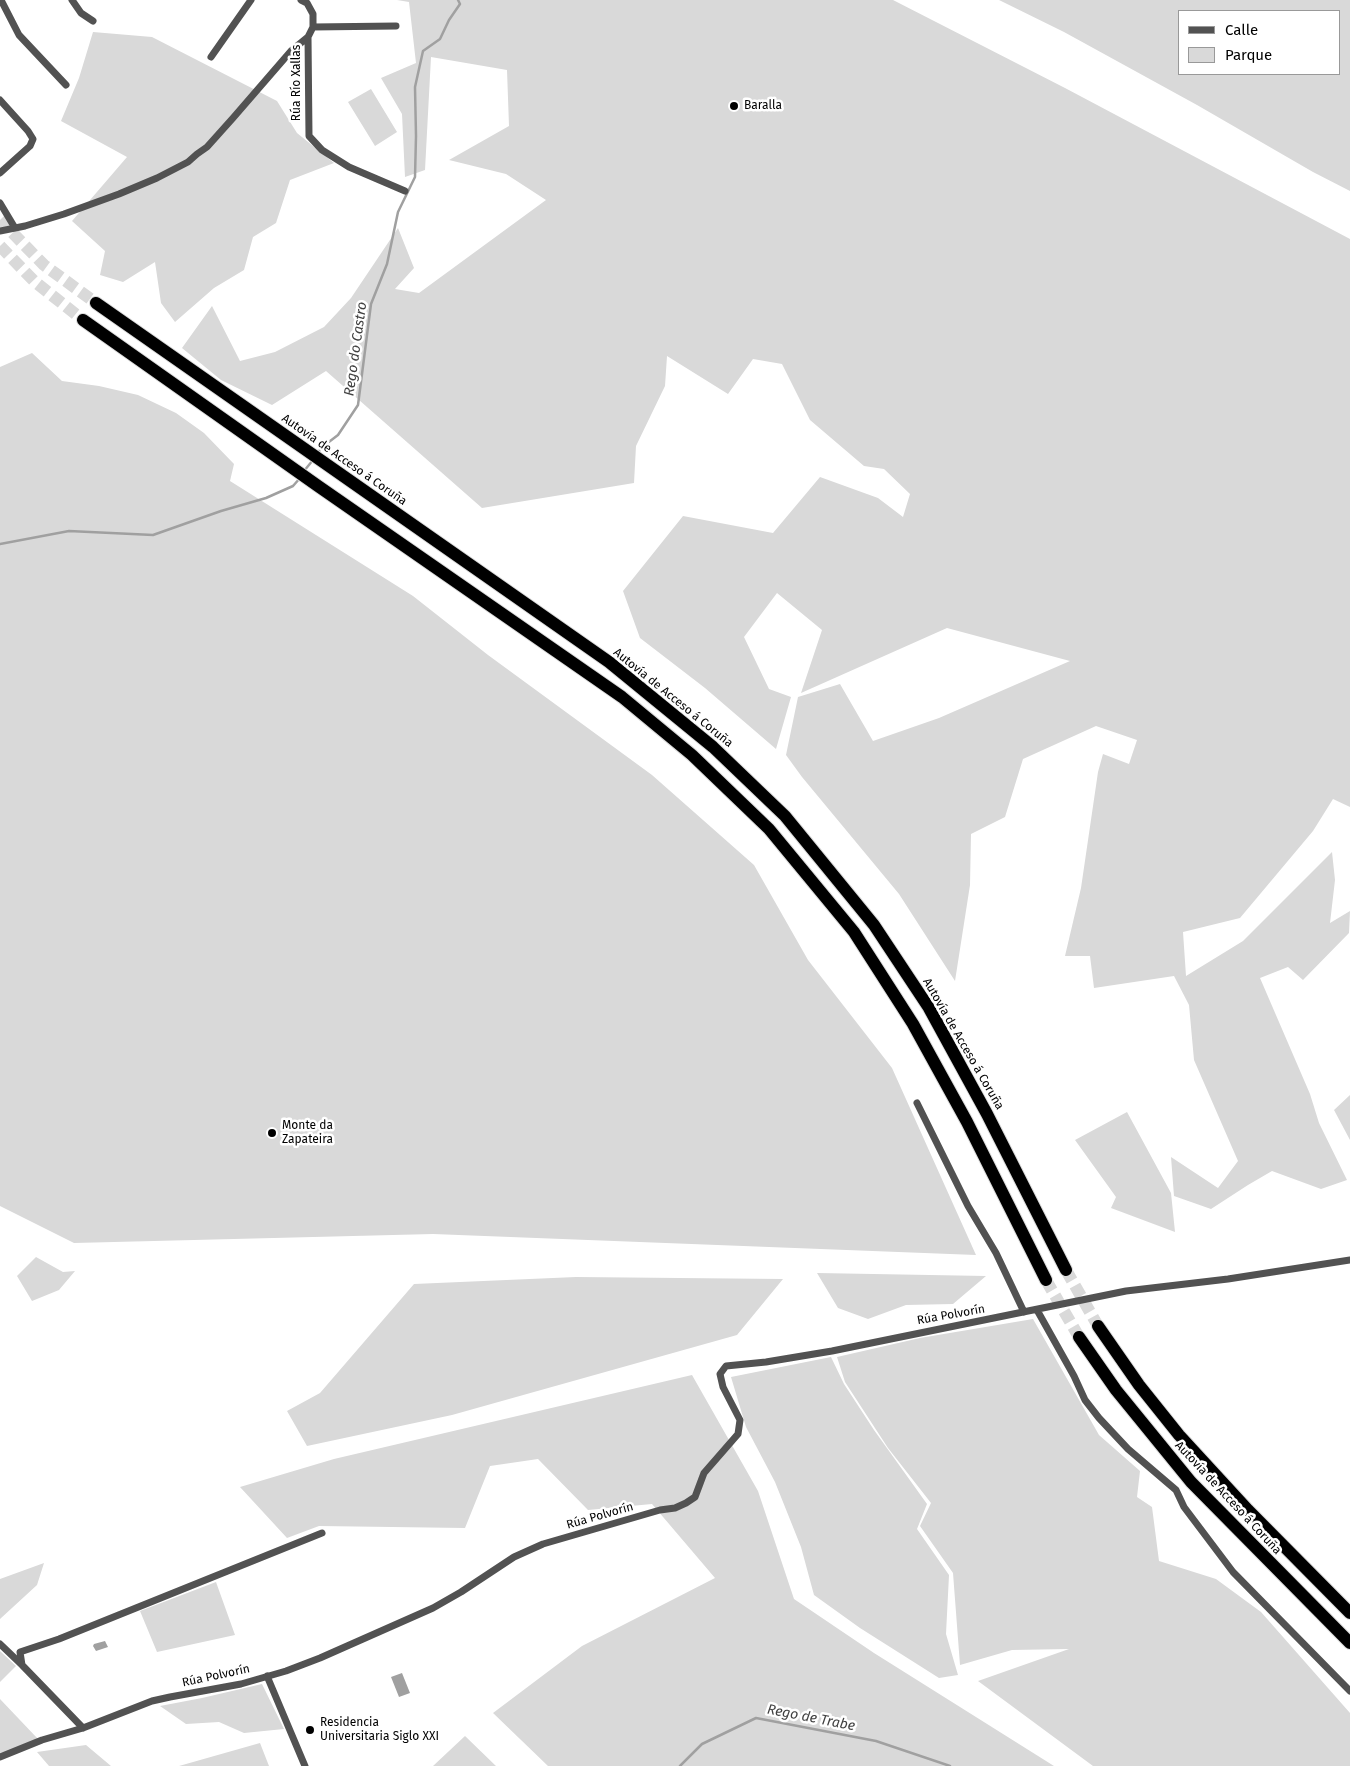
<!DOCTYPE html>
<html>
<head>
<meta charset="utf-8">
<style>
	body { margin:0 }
	#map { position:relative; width:1350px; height:1766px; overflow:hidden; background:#fff; font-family:"Fira Sans",sans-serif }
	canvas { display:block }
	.legend { position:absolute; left:1178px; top:10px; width:162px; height:65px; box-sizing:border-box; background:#fff; border:1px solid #999; margin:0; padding:6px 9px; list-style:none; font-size:15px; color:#000 }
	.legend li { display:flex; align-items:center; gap:10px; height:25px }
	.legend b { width:25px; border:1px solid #999 }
</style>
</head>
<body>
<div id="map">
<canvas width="1350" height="1766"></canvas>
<ul class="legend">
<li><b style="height:6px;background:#525252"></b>Calle</li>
<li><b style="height:14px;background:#d9d9d9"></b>Parque</li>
</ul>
</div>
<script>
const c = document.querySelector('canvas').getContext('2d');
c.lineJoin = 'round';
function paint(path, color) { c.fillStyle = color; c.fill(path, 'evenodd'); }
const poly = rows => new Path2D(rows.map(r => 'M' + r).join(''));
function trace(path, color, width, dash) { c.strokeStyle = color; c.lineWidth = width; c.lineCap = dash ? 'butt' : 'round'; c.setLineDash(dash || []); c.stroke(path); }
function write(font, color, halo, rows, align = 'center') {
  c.font = font + ' "Fira Sans",sans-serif'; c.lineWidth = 5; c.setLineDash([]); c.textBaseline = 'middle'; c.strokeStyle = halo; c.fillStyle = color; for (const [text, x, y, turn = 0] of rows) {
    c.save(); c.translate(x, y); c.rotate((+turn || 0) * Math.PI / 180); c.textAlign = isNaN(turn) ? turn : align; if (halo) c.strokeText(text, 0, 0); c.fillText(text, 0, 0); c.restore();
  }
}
paint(poly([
	[397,0,893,0,1065,88,1350,239,1350,807,1333,799,1313,831,1240,918,1183,932,1186,976,1243,941,1332,852,1335,880,1330,923,1350,911,1349,933,1303,980,1288,967,1260,978,1310,1094,1319,1123,1347,1180,1321,1189,1272,1171,1248,1185,1211,1209,1174,1196,1171,1157,1218,1188,1238,1161,1194,1060,1189,1005,1174,976,1094,988,1090,956,1065,956,1081,888,1098,772,1103,754,1129,764,1137,740,1096,726,1023,759,1005,817,971,834,970,885,955,981,899,894,802,777,786,755,798,697,840,684,873,741,939,718,1070,661,947,628,801,693,822,630,777,593,744,637,769,689,791,697,776,749,705,688,640,638,623,591,683,516,773,533,820,477,878,498,903,517,910,494,884,469,864,466,810,420,782,364,753,359,728,394,667,356,665,386,636,446,634,483,482,508,326,371,272,405,221,380,182,348,212,306,240,361,275,352,324,327,351,298,398,228,414,268,395,289,419,293,546,200,506,174,449,160,509,126,507,70,431,57,425,170,405,177,402,114,381,78,416,63,409,2],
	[999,0,1350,0,1350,191,1313,172,1197,105,1064,32],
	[1179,11,1339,11,1339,74,1179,74],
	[93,32,152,37,277,101,297,133,334,163,290,180,276,223,253,237,244,270,214,288,175,322,161,303,155,262,123,282,100,275,105,251,72,221,127,157,61,121,79,78],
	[371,89,397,132,375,146,348,102],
	[32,353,62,381,99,386,138,395,176,413,204,433,234,464,230,481,413,596,488,655,652,775,754,865,808,960,892,1068,976,1255,433,1234,74,1243,0,1206,0,367],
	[1350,1095,1350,1140,1334,1110],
	[1127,1112,1171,1193,1175,1232,1111,1208,1116,1197,1075,1140],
	[36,1257,63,1272,75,1271,59,1290,32,1301,17,1276],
	[817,1273,986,1276,953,1304,906,1305,868,1319,838,1308],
	[576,1277,783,1279,737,1335,452,1415,307,1446,287,1411,320,1393,414,1284],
	[1033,1319,1099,1435,1140,1471,1137,1497,1152,1507,1159,1561,1216,1579,1261,1612,1350,1713,1350,1766,1093,1766,978,1681,1069,1649,1012,1650,960,1665,953,1573,920,1526,931,1503,888,1448,845,1382,837,1357,920,1338],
	[831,1357,844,1384,874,1430,927,1504,917,1529,949,1575,946,1634,958,1675,939,1678,860,1628,814,1595,801,1547,775,1482,746,1427,731,1377],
	[692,1375,758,1491,794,1599,874,1653,1054,1766,548,1766,493,1713,582,1646,715,1578,652,1504,588,1510,538,1459,490,1466,465,1528,319,1526,287,1538,240,1487,334,1459],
	[44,1563,37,1585,0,1619,0,1579],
	[216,1582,235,1635,157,1652,140,1611],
	[0,1651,16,1666,0,1682],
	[262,1684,284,1729,244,1733,219,1722,186,1724,160,1706,202,1698],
	[0,1699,38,1739,18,1749,0,1753],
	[465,1736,496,1766,433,1766],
	[260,1743,269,1766,179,1766],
	[86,1745,111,1766,49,1766,37,1752]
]), '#d9d9d9');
paint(poly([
	[105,1641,108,1647,96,1651,93,1646,94,1644],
	[402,1673,410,1693,399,1697,391,1677]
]), '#a0a0a0');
trace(poly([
	[318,453,321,448,338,435,358,405,371,304,387,264,398,212,415,177,416,136,415,87,423,51,440,39,449,20,460,4,458,0],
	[304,471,313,460],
	[0,544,69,531,153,535,221,511,266,498,293,486,300,478],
	[680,1766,702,1744,756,1718,876,1741,950,1766]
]), '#a0a0a0', 2.5);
trace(poly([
	[0,220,44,265,96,303],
	[0,246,34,281,83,320],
	[1066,1270,1098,1326],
	[1046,1280,1079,1337]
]), '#d9d9d9', 12, [12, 6]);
const highway = poly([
	[96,303,609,662,713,747,785,816,874,925,929,1008,987,1114,1066,1270],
	[83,320,318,486,622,697,692,755,769,829,854,932,913,1024,967,1122,1046,1280],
	[1098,1326,1139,1385,1179,1435,1248,1510,1350,1613],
	[1079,1337,1116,1390,1191,1482,1350,1643]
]);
trace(highway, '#dbdbdb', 14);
trace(poly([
	[1,0,19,35,66,85],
	[72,0,81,13,93,21],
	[313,27,396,26],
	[308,37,309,136,322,150,349,167,405,191],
	[211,57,251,0],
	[0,100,28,131,33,139,30,146,0,173],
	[0,203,15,228],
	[0,231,25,226,64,214,119,194,157,178,188,162,197,154,207,147,233,118,291,51,308,37,313,27,313,14,307,3,301,0],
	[917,1103,968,1206,996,1253,1024,1312],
	[1037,1310,1074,1376,1085,1400,1099,1418,1128,1449,1176,1490,1184,1507,1233,1572,1350,1691],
	[0,1644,22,1665],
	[267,1676,305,1766],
	[83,1728,22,1665,20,1652,59,1639,322,1533],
	[0,1757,42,1740,83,1728,152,1701,170,1697,241,1684,286,1671,320,1658,433,1608,461,1592,514,1557,543,1544,660,1510,675,1508,686,1503,695,1497,704,1473,738,1434,740,1420,723,1387,720,1374,726,1366,766,1362,832,1351,1126,1291,1228,1279,1350,1260]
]), '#525252', 7);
trace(highway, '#000', 12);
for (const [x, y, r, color] of [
	[734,106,5,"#000"],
	[272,1133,5,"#000"],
	[310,1730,5,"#000"]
]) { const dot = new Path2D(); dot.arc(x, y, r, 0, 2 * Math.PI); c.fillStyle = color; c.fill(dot); trace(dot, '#fff', 2); }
write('12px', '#000', '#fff', [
	["Rúa Río Xallas",297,83,-90],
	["Autovía de Acceso á Coruña",344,460,35],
	["Autovía de Acceso á Coruña",673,698,39],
	["Autovía de Acceso á Coruña",963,1044,60],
	["Rúa Polvorín",951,1315,-10],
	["Autovía de Acceso á Coruña",1228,1498,47],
	["Rúa Polvorín",600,1516,-16],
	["Rúa Polvorín",216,1676,-12]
]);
write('12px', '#000', '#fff', [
	["Baralla",744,106],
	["Monte da",282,1126],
	["Zapateira",282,1140],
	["Residencia",320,1723],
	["Universitaria Siglo XXI",320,1737]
], 'left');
write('italic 14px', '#414141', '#fff', [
	["Rego do Castro",356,349,-82],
	["Rego de Trabe",811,1718,11]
]);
</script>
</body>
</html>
